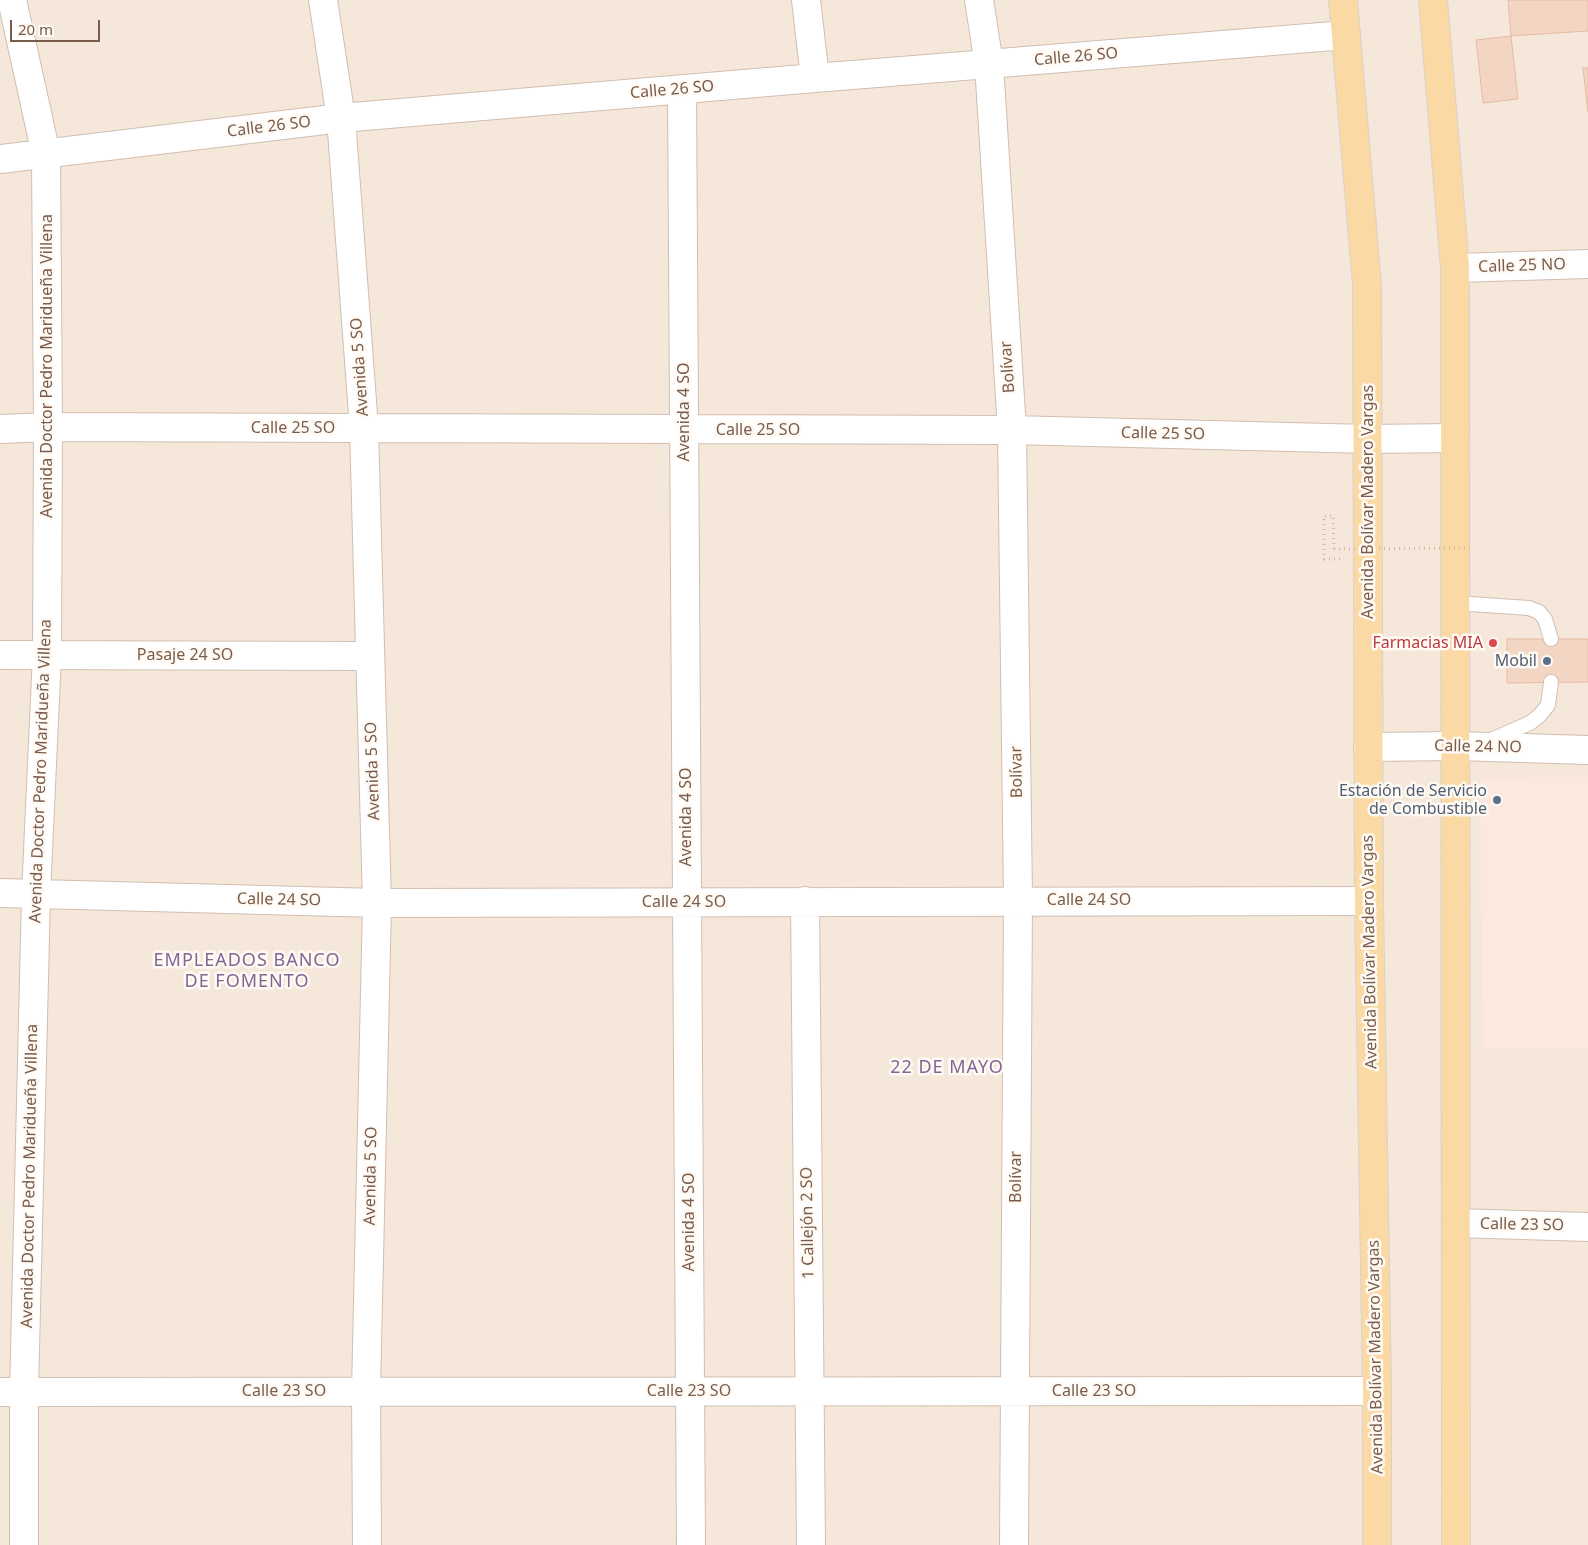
<!DOCTYPE html>
<html>
<head>
<meta charset="utf-8">
<style>
	body { margin:0 }
	#map { position:relative; width:1588px; height:1545px; overflow:hidden; background:#fdf6ec; font-family:"Noto Sans",sans-serif }
	canvas { display:block }
	.scale { position:absolute; left:10px; top:20px; width:90px; height:22px; box-sizing:border-box; border:2px solid #7a5c4d; border-top:0; padding-left:6px; font-size:15px; line-height:18px; white-space:nowrap; color:#7a5c4d; -webkit-text-stroke:4px #fffaf3; paint-order:stroke }
</style>
</head>
<body>
<div id="map">
<canvas width="1588" height="1545"></canvas>
<div class="scale">20 m</div>
</div>
<script>
const c = document.querySelector('canvas').getContext('2d');
c.lineJoin = 'round';
function paint(path, color) { c.fillStyle = color; c.fill(path, 'evenodd'); }
const poly = rows => new Path2D(rows.map(r => 'M' + r).join(''));
function trace(path, color, width, dash) { c.strokeStyle = color; c.lineWidth = width; c.lineCap = dash ? 'butt' : 'round'; c.setLineDash(dash || []); c.stroke(path); }
function write(font, color, halo, rows, align = 'center') {
  c.font = font + ' "Noto Sans",sans-serif'; c.lineWidth = 5; c.setLineDash([]); c.textBaseline = 'middle'; c.strokeStyle = halo; c.fillStyle = color; for (const [text, x, y, turn = 0] of rows) {
    c.save(); c.translate(x, y); c.rotate((+turn || 0) * Math.PI / 180); c.textAlign = isNaN(turn) ? turn : align; if (halo) c.strokeText(text, 0, 0); c.fillText(text, 0, 0); c.restore();
  }
}
paint(poly([
	[0,0,1588,0,1588,1545,0,1545]
]), '#f5e8da');
paint(poly([
	[1588,777,1588,1048,1483,1049,1480,778]
]), '#fde8e0');
const building = poly([
	[1508,0,1588,0,1588,31,1511,36,1508,0],
	[1511,36,1518,99,1483,103,1476,40,1511,36],
	[1583,68,1588,68,1588,112,1583,68],
	[1507,639,1588,639,1588,682,1507,683,1507,639]
]);
paint(building, '#f3d5c3');
trace(building, '#e6bba3', 1);
const service = poly([
	[1456,603,1529,608,1539,612,1545,619,1551,639],
	[1489,741,1530,723,1540,715,1548,705,1551,682]
]);
const minor = poly([
	[12,0,46,154,48,427,47,655,36,895,24,1392,24,1545],
	[323,0,341,118,364,428,377,903,366,1391,367,1545],
	[806,0,815,78],
	[979,0,989,64,1012,430,1018,900,1014,1545],
	[682,89,691,1545],
	[0,159,341,118,815,78,1346,35],
	[1455,268,1588,264],
	[0,429,48,427,1012,430,1368,439,1455,438],
	[0,655,370,656],
	[1368,747,1456,746,1588,750],
	[0,893,377,903,1369,901],
	[805,901,811,1545],
	[1456,1223,1588,1227],
	[0,1392,1377,1391]
]);
const primary = poly([
	[1343,0,1367,285,1369,901,1377,1391,1377,1545],
	[1433,0,1455,268,1456,1545]
]);
trace(service, '#d1beb0', 16);
trace(minor, '#d1beb0', 30);
trace(primary, '#dad1cd', 30);
trace(poly([
	[1334,549,1333,516,1324,516,1324,559,1340,559]
]), '#d9b8a5', 3, [1, 4]);
trace(service, '#fff', 14);
trace(minor, '#fff', 28);
trace(primary, '#fbd9a5', 28);
trace(poly([
	[1334,549,1471,548]
]), '#d9b8a5', 3, [1, 4]);
for (const [x, y, r, color] of [
	[1493,643,5,"#e0444e"],
	[1547,661,5,"#5c6f8a"],
	[1497,800,5,"#5c6f8a"]
]) { const dot = new Path2D(); dot.arc(x, y, r, 0, 2 * Math.PI); c.fillStyle = color; c.fill(dot); trace(dot, '#fffaf3', 2); }
write('16px', '#7a5c4d', '#fffaf3', [
	["Calle 26 SO",1076,57,-5],
	["Calle 26 SO",672,90,-5],
	["Calle 26 SO",269,127,-7],
	["Calle 25 NO",1522,266,-2],
	["Avenida Doctor Pedro Maridueña Villena",47,366,-90],
	["Avenida 5 SO",360,367,-94],
	["Bolívar",1008,367,-94],
	["Avenida 4 SO",684,412,-90],
	["Calle 25 SO",293,428],
	["Calle 25 SO",758,430],
	["Calle 25 SO",1163,434,1],
	["Avenida Bolívar Madero Vargas",1368,502,-90],
	["Pasaje 24 SO",185,655],
	["Calle 24 NO",1478,747,1],
	["Avenida Doctor Pedro Maridueña Villena",41,771,-88],
	["Avenida 5 SO",373,771,-92],
	["Bolívar",1017,772,-91],
	["Avenida 4 SO",686,817,-90],
	["Calle 24 SO",279,900,1],
	["Calle 24 SO",1089,900],
	["Calle 24 SO",684,902],
	["Avenida Bolívar Madero Vargas",1370,952,-91],
	["Avenida Doctor Pedro Maridueña Villena",30,1176,-89],
	["Avenida 5 SO",371,1176,-89],
	["Bolívar",1016,1177,-90],
	["Avenida 4 SO",689,1222,-90],
	["1 Callejón 2 SO",808,1223,-91],
	["Calle 23 SO",1522,1225,1],
	["Avenida Bolívar Madero Vargas",1376,1357,-91],
	["Calle 23 SO",284,1391],
	["Calle 23 SO",689,1391],
	["Calle 23 SO",1094,1391]
]);
write('16px', '#be3a42', '#fffaf3', [
	["Farmacias MIA",1483,643]
], 'right');
write('16px', '#4e5e75', '#fffaf3', [
	["Mobil",1537,661],
	["Estación de Servicio",1487,791],
	["de Combustible",1487,809]
], 'right');
c.letterSpacing = '1px';
write('18px', '#846695', '#fffaf3', [
	["EMPLEADOS BANCO",247,961],
	["DE FOMENTO",247,982],
	["22 DE MAYO",947,1068]
]);
c.letterSpacing = '0px';
</script>
</body>
</html>
